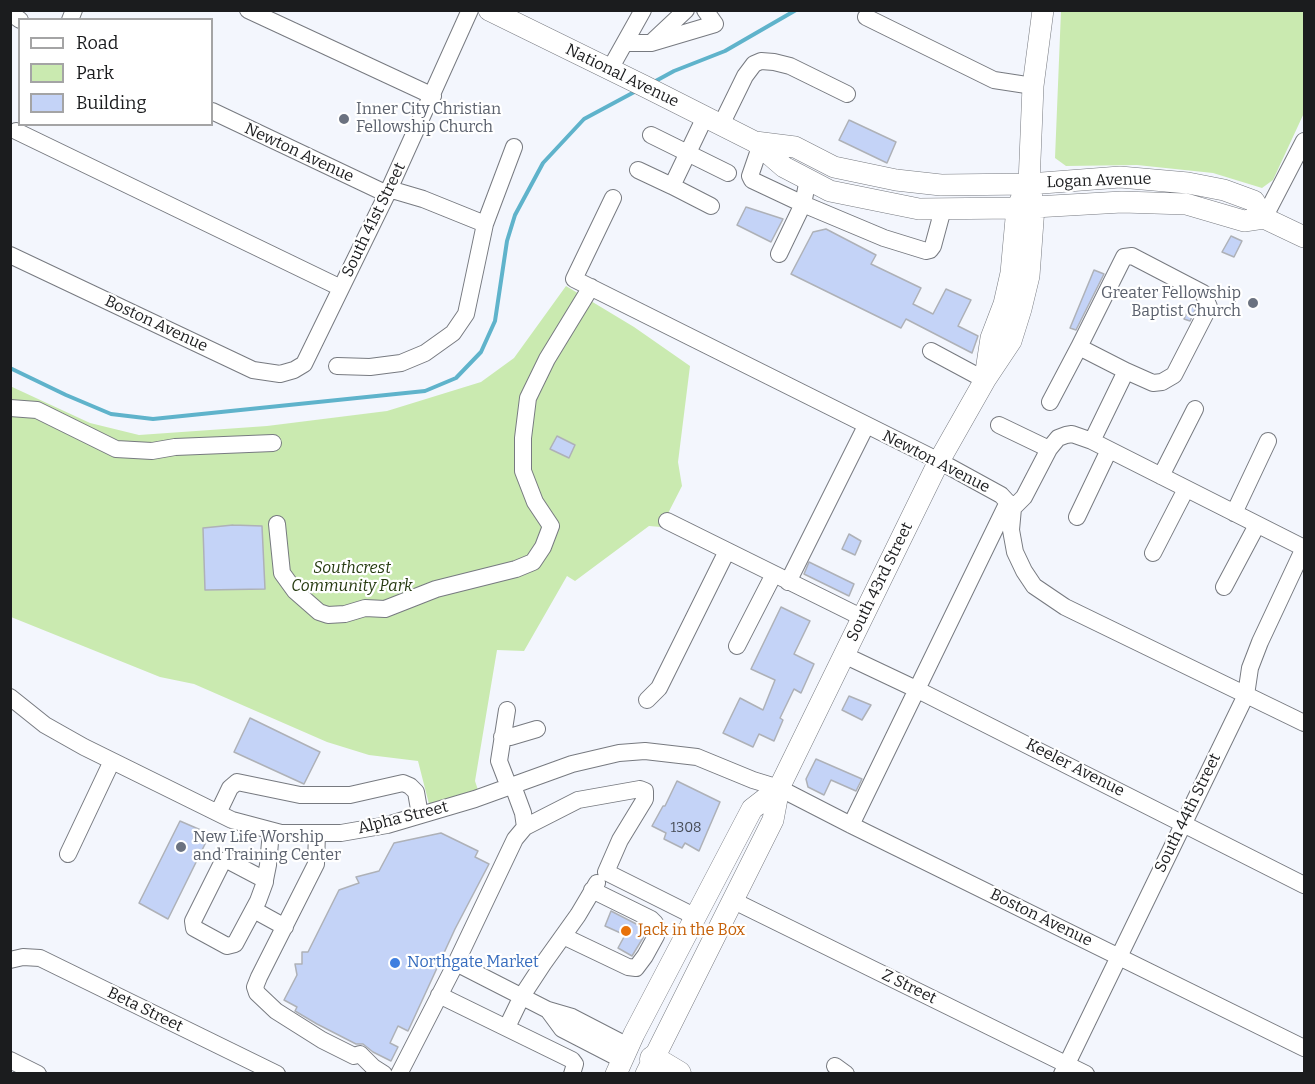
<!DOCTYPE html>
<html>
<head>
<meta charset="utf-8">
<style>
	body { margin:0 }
	#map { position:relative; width:1315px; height:1084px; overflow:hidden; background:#f3f6fd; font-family:Bitter,serif }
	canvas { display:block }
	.frame { position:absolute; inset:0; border:12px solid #1b1c1e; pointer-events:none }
	.legend { position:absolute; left:18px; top:18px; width:195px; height:108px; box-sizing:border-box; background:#fff; border:2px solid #a4a4a5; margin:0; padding:8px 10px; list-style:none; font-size:18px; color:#1b1c1e }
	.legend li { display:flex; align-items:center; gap:12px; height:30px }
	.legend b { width:30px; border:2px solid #a4a4a5 }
</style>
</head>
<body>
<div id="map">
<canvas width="1315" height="1084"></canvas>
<div class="frame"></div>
<ul class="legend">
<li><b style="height:8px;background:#fff"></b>Road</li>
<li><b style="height:16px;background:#caeab0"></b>Park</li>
<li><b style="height:16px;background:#c4d3f7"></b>Building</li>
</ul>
</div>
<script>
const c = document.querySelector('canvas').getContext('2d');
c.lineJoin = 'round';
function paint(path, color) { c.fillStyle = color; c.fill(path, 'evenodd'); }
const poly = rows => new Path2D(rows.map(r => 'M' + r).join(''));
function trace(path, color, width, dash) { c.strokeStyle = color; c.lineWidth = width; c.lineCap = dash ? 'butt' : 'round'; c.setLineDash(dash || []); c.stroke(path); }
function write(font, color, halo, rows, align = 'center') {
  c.font = font + ' Bitter,serif'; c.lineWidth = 4.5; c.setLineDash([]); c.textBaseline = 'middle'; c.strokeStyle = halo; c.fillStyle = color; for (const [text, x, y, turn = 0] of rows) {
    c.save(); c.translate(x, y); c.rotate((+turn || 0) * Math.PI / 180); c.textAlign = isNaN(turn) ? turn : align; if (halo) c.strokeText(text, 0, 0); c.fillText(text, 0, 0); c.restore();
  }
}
paint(poly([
	[1061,11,1304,11,1304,113,1273,180,1262,188,1213,173,1137,165,1066,166,1055,158],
	[566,286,634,327,690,366,678,462,682,486,661,527,649,526,575,581,567,576,524,651,497,650,475,781,478,790,429,804,418,761,369,755,327,742,194,684,160,677,11,617,10,386,90,423,139,435,267,426,387,411,481,382,514,358]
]), '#caeab0');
trace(poly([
	[652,83,674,71,725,51,796,10],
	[10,368,66,395,111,414,153,419,425,391,456,378,481,352,495,321,507,241,515,215,543,163,584,119,638,90]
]), '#5fb3cb', 4);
const building = poly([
	[849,120,896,142,887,163,839,140,849,120],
	[746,207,783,219,771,242,737,225,746,207],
	[826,229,876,255,871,264,921,288,913,304,933,314,946,289,971,300,958,326,978,336,972,353,906,319,901,328,791,274,813,232,826,229],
	[1231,236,1242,241,1234,257,1222,252,1231,236],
	[1094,270,1104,274,1076,330,1070,328,1094,270],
	[1190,306,1196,308,1190,321,1184,319,1190,306],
	[557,436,575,445,569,458,550,449,557,436],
	[233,525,262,526,265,589,205,590,203,528,233,525],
	[849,534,861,541,855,555,842,549,849,534],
	[809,562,854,584,849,596,804,574,809,562],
	[781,607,810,621,794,654,814,664,801,693,794,689,780,718,783,720,774,741,759,734,753,747,723,733,740,698,763,710,775,680,751,669,781,607],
	[849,696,871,705,862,720,842,710,849,696],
	[250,718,320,752,304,784,234,752,250,718],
	[816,759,862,779,856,791,831,780,824,795,808,787,806,779,816,759],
	[677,781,720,802,699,851,685,843,682,848,664,839,666,833,652,826,663,806,665,806,677,781],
	[180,821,210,834,168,919,139,903,180,821],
	[441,833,478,851,475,857,489,864,455,929,408,1031,398,1026,390,1043,398,1047,391,1061,373,1052,363,1044,356,1044,317,1024,295,1011,297,1007,284,1000,297,975,295,964,302,964,302,952,308,952,339,890,359,883,356,877,379,871,394,843,441,833],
	[611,911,646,929,646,933,632,956,618,948,625,935,605,926,611,911]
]);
paint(building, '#c4d3f7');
trace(building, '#aeb1b7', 1.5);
const minor = poly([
	[248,10,433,96],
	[10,13,20,20],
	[866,17,994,80,1033,86],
	[70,20,74,10],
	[654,40,686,10],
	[625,43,651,43,715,24,705,10],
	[610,69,643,10],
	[212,111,387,194],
	[721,125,745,76,754,64,761,61,774,62,790,66,847,94],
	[16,131,341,288],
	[651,135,728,173],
	[760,147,750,176,752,180,803,204,884,238,926,251,930,250,933,246,943,209],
	[638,170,672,186,705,117],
	[672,186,711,206],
	[389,189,423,199,485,224,514,147],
	[613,198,574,279,939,461,1001,495,1013,508,1011,530,1015,552,1024,571,1034,586,1065,607,1304,723],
	[1264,218,1304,141],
	[779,254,803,204,808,179],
	[10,255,253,370,280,374,294,370,304,364,387,194,470,10],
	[1079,347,1124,257,1132,256,1203,293,1209,307,1174,375,1162,382,1153,383,1126,371],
	[931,351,985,380],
	[337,366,370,367,401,363,425,353,453,333,466,314,485,224],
	[10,408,37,410,116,449,152,451,175,447,273,443],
	[999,425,1049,449,1024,497,1013,508],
	[1092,441,1304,548],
	[1049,449,1058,438,1066,435,1072,434,1092,441,1126,371,1079,347,1050,402],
	[1161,476,1195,409],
	[1234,513,1268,441],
	[1077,517,1109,450],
	[667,521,861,617],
	[277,524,282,573,295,591,319,612,328,615,345,614,365,608,385,609,436,589,516,569,533,562,543,547,551,526,535,502,523,471,523,438,528,398,547,359,591,287],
	[1153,553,1186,489],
	[788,582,866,426],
	[1224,587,1257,525],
	[737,646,774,574],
	[844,655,918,690,1304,885],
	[10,697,45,725,84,747,232,820,281,833,341,833,387,825,475,799,572,764,619,753,645,751,697,757,753,780,779,788,851,825,1304,1048],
	[647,700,659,688,727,551],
	[507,710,499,761,509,787],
	[502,737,510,737,537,729],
	[218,813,230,788,237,782,300,795,350,795,403,783,410,786,416,792,420,815],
	[851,825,1008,502],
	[525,827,578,800,640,789,645,791,645,799,620,840,606,872,696,917],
	[317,833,316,864,259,977,255,987,257,993,276,1011,322,1040,354,1056,360,1054,373,1067,384,1074],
	[68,854,112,761],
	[265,880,227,860,223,861,193,921,194,928,227,946,235,944,258,901,265,882,265,880,268,865,271,831],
	[732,900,1086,1074],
	[254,910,285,927],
	[563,936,628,967,636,968,645,956,656,936,657,929,655,923,651,919,592,890],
	[10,960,23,957,40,958,277,1074],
	[456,963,548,1010,572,1017,628,1046],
	[439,995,572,1060,575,1064,572,1074],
	[548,1010,562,1029,622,1060],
	[507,1027,522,996,543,964,578,915,597,883],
	[10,1060,38,1074],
	[835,1066,846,1074],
	[399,1074,456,963,515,839,525,827,523,813,513,786],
	[1062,1074,1246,695,1250,668,1260,642,1304,548]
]);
const major = poly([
	[489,10,644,86,755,142,784,167,830,191,919,209,1017,208,1122,202,1186,204,1244,221,1264,218],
	[755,142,795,147,834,167,896,180,941,185,1029,184,1120,177,1188,183,1224,190,1254,201,1264,218,1304,237],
	[986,371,991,338,1004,304,1011,273,1017,208,1022,197],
	[616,1074,634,1034,752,809,779,788],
	[646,1074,773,820,779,788,939,461,985,380,1011,341,1021,309,1029,276,1034,207,1029,184,1033,86,1043,10]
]);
const highway = poly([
	[653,1059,678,1074]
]);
trace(minor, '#777a80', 18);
trace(major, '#777a80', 22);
trace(highway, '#777a80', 27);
trace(minor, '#fff', 16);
trace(major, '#fff', 21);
trace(highway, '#fff', 26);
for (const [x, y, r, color] of [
	[344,119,6,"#6b7280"],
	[1253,303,6,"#6b7280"],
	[181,847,6,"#6b7280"],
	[626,931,6,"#e8710a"],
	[395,963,6,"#3f7fe0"]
]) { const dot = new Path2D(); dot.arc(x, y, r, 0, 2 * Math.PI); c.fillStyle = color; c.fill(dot); trace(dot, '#fff', 2); }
write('14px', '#454a54', null, [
	["1308",686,828]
]);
write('16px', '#1b1c1e', '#fff', [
	["National Avenue",622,76,26],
	["Newton Avenue",299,153,25],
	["Logan Avenue",1099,181,-2],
	["South 41st Street",374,220,-64],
	["Boston Avenue",156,324,25],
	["Newton Avenue",936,462,27],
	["South 43rd Street",880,582,-64],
	["Keeler Avenue",1075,768,27],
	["South 44th Street",1188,813,-64],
	["Alpha Street",403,818,-14],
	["Boston Avenue",1041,918,26],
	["Z Street",909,987,26],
	["Beta Street",145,1010,26]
]);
write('16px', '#5b616d', '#fff', [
	["Inner City Christian",356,110],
	["Fellowship Church",356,128],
	["Greater Fellowship",1241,294,"right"],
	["Baptist Church",1241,312,"right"],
	["New Life Worship",193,838],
	["and Training Center",193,856]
], 'left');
write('italic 16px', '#263b10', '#fff', [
	["Southcrest",352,569],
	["Community Park",352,587]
]);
write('16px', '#c56008', '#fff', [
	["Jack in the Box",638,931]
], 'left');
write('16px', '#366cbe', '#fff', [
	["Northgate Market",407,963]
], 'left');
</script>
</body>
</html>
